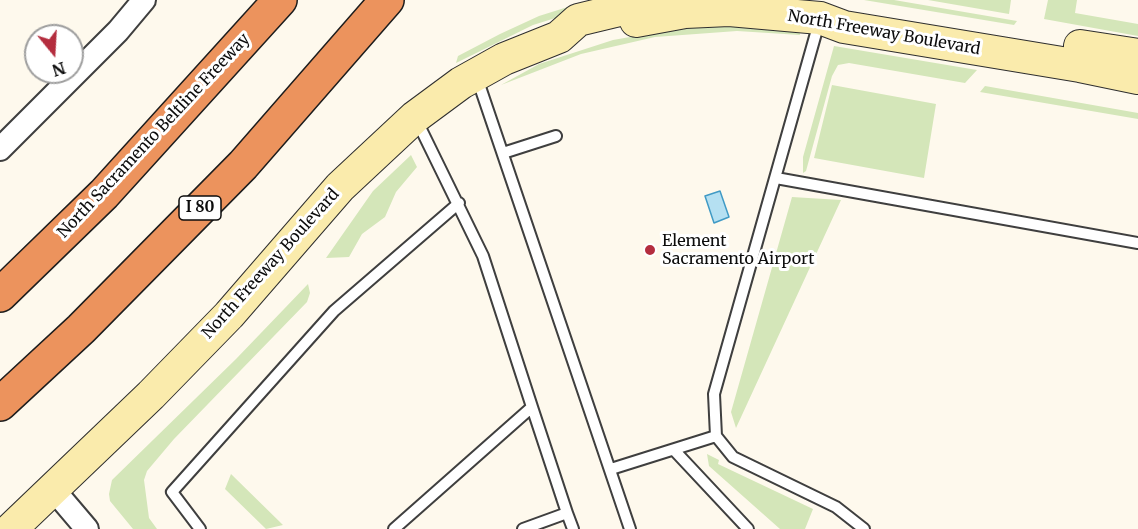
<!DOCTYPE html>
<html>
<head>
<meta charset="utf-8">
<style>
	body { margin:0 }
	#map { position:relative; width:1138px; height:529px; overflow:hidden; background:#fef9ed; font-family:Merriweather,serif }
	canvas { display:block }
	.north { position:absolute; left:24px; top:24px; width:60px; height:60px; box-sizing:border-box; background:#fff; border:2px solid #9e9e9e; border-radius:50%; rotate:162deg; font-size:16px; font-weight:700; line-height:24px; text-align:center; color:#0c0c0c }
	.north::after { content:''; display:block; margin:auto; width:21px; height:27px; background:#b42d3e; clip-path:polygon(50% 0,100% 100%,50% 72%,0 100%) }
</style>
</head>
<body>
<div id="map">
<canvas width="1138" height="529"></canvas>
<div class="north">N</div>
</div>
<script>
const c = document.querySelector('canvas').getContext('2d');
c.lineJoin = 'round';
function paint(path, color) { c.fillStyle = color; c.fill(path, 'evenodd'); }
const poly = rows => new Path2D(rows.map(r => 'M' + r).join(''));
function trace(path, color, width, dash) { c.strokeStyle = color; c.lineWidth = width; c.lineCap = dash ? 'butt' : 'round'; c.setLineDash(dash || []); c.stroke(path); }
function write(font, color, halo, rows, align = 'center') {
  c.font = font + ' Merriweather,serif'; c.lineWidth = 6; c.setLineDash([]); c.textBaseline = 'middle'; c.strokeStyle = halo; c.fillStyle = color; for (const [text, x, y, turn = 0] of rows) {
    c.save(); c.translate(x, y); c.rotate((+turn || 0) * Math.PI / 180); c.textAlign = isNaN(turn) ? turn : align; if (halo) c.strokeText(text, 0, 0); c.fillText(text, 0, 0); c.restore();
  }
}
paint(poly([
	[590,0,613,0,533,25,456,63,458,56,500,34,539,16],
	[864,0,894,0,1017,21,1014,25],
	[928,0,1011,0,1009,14],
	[1048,0,1077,0,1075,13,1138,24,1138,36,1044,19],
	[731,25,799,29,800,35,737,31,655,37,581,54,501,85,539,64,613,40,687,27],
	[834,46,977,70,965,83,849,63,838,65,832,76,806,171,803,173,803,157],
	[832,85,936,104,924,178,814,158],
	[985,86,1138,113,1138,119,980,92],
	[411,155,417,167,396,192,385,217,362,234,349,257,326,258,373,191],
	[792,197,841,200,736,428,731,412],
	[308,284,310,293,307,302,174,439,147,471,144,480,149,518,157,529,133,529,110,501,109,494,112,480,236,359],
	[707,454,719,460,718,464,813,509,805,529,780,529,709,466],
	[231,474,283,525,266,529,225,489]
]), '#d4e6b9');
const water = poly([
	[720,191,729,217,714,223,705,196,720,191]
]);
paint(water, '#b5e0f2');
trace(water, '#409ac5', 1.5);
const lane = poly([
	[820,19,714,394,716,436,733,457,836,507,864,529],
	[477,78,630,529],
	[503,153,556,136],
	[776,178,1138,243],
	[674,450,748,529],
	[611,469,716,436],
	[567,513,573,529],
	[200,529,172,492,334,311,459,203],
	[394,529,532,407,483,256,416,119],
	[523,529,567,513,532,407]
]);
const street = poly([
	[0,149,118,31,144,0],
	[53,489,87,529]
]);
const secondary = poly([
	[636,21,685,12,729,10,820,18,844,27,1080,66,1138,78],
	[1080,46,1138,55],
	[11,529,151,395,229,315,340,187,415,117,461,83,504,59,559,37,578,20,661,0]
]);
const highway = poly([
	[0,295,104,194,280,0],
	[0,404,81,329,243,165,387,0]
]);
trace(lane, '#3f3f3f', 14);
trace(street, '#3f3f3f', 26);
trace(secondary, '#2e2e2e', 34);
trace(highway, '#1d1d1d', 36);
trace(lane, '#fff', 10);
trace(street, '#fff', 22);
trace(secondary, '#faebac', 32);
trace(highway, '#ec935d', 33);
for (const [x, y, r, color] of [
	[650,250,6,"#b42d3e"]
]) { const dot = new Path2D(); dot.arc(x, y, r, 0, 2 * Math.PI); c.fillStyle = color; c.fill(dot); trace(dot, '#fff', 2); }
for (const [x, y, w] of [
	[200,208,42]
]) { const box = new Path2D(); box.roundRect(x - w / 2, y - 12, w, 24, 4.5); c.fillStyle = '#fff'; c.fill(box); trace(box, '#0c0c0c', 1.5); }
write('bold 15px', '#0c0c0c', null, [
	["I 80",200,208]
]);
write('16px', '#0c0c0c', '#fff', [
	["North Freeway Boulevard",884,33,10],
	["North Sacramento Beltline Freeway",154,136,-47],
	["North Freeway Boulevard",271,264,-48]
]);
write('16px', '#0c0c0c', '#fff', [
	["Element",662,241],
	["Sacramento Airport",662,259]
], 'left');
</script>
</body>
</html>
